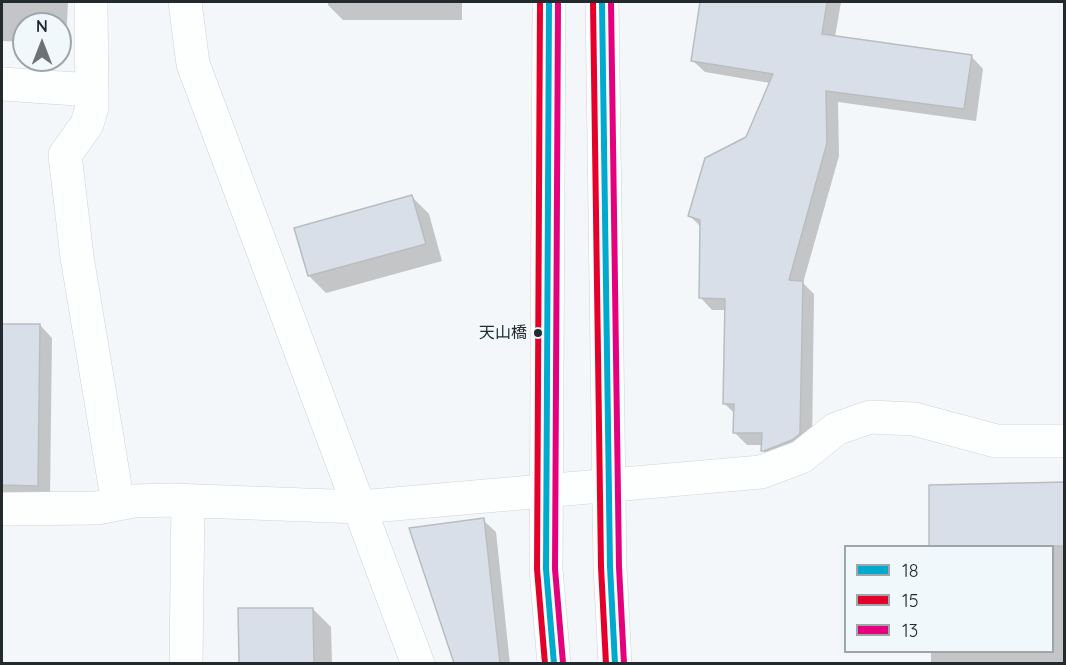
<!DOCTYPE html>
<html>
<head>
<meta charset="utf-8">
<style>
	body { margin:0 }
	#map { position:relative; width:1066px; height:665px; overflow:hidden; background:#f4f7f9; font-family:Quicksand,sans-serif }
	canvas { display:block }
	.frame { position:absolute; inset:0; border:3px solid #232a2e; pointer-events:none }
	.legend { position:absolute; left:844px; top:545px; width:210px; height:108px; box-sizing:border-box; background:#f1f8fc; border:2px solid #9fa6aa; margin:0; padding:8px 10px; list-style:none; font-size:18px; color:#232a2e }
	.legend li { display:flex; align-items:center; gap:12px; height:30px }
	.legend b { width:30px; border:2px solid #9fa6aa }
	.north { position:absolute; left:12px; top:12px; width:60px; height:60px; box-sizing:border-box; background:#f1f8fc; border:2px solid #9fa6aa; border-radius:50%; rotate:0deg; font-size:16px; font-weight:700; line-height:24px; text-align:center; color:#232a2e }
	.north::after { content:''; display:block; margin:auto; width:21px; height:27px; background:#6c7275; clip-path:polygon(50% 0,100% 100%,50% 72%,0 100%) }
</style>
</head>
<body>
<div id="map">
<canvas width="1066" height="665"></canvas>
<div class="frame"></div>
<ul class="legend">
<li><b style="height:8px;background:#00a9ce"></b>18</li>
<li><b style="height:8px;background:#e4002b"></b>15</li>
<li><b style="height:8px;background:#e5007d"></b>13</li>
</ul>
<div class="north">N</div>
</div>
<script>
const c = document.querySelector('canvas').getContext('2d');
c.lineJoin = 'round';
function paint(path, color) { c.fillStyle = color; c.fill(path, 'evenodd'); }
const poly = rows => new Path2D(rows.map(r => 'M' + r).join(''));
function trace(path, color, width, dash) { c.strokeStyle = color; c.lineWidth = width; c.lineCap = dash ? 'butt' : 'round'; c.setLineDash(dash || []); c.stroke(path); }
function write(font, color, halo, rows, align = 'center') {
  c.font = font + ' Quicksand,"Noto Sans JP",sans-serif'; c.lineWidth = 4.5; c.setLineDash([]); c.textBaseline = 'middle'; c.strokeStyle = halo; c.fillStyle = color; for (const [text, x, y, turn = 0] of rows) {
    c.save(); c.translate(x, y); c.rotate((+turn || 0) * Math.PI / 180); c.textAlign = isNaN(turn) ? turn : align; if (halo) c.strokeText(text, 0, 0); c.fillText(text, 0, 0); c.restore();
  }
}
paint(poly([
	[2,2,68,2,66,44,60,44,60,24,24,24,24,42,2,41],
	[328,2,462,2,462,20,343,20,328,5],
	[702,2,841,2,835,37,971,56,983,69,976,121,838,102,839,156,803,283,814,294,812,446,774,462,763,450,763,445,747,445,735,433,735,414,725,404,726,310,712,310,700,297,701,227,690,216,747,138,770,83,705,72,692,60],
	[412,197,429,214,442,261,326,293,309,276],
	[2,325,40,325,52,338,50,497,2,497],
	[1064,484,1064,664,931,664,931,652,1052,652,1052,546,930,546,930,486],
	[483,520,496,532,510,664,456,664,411,530],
	[240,609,313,609,331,627,332,664,240,664]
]), '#0003');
const building = poly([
	[700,2,827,2,822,34,972,55,964,109,826,91,827,143,789,280,803,281,800,434,792,440,764,451,761,451,762,433,733,433,734,404,723,404,725,299,699,298,700,220,688,216,705,158,746,137,773,74,691,61,700,2],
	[412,195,426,244,308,276,294,228,412,195],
	[2,324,40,324,38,486,2,485,2,324],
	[1065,482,1065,546,929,546,929,485,1065,482],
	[484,518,500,663,454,663,409,528,484,518],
	[238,608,313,608,314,663,239,663,238,608]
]);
paint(building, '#d8dfe8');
trace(building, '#babdc0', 1.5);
const minor = poly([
	[91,2,92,107,87,124,65,155,77,257,118,504],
	[185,2,193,64,418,664],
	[2,84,92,90],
	[2,509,97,508,134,501,171,500,360,507,761,472,801,457,836,429,870,417,914,419,996,441,1064,441],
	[186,664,188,501]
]);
const highway = poly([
	[549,2,546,569,554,664],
	[602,2,610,567,615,664]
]);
trace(minor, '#cfd3d6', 34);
trace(highway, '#cfd3d6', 34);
trace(minor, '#fdfefe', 33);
trace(highway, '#fdfefe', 33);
trace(poly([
	[549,2,546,569,554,664],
	[602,2,610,567,615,664]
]), '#00a9ce', 6);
trace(poly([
	[540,2,537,569,545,664],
	[593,2,601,567,606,664]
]), '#e4002b', 6);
trace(poly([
	[558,2,555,569,563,663],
	[611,2,619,567,624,664]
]), '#e5007d', 6);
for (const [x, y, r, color] of [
	[538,333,5,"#232a2e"]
]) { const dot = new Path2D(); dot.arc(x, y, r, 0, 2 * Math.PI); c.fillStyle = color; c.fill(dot); trace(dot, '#f1f8fc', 2); }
write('16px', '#232a2e', '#f1f8fc', [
	["天山橋",527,333]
], 'right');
</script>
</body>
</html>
